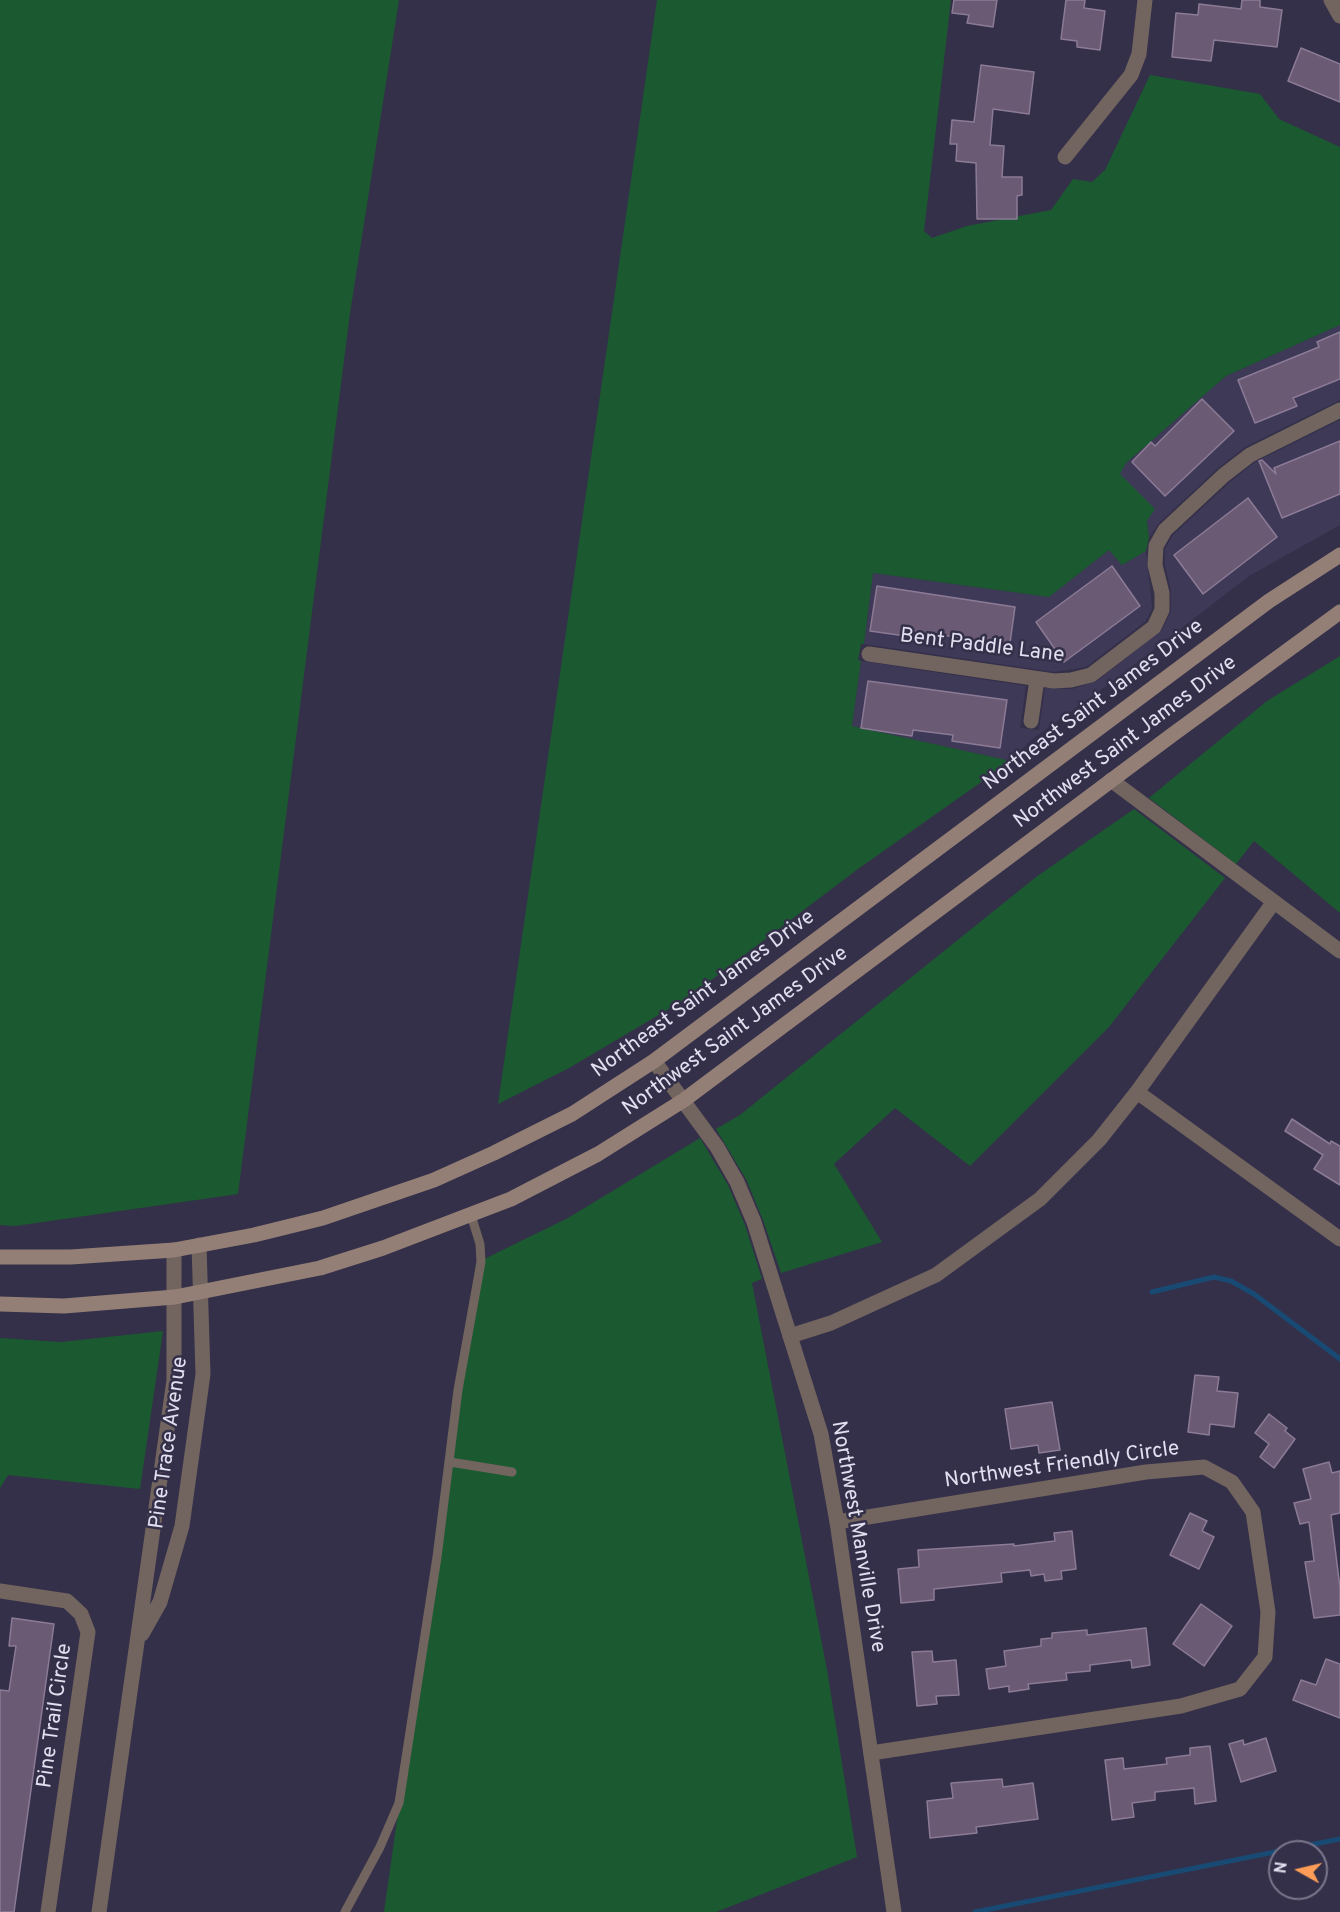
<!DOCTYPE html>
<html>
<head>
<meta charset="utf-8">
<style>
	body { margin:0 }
	#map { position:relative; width:1340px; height:1912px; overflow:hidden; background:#343049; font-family:Overpass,sans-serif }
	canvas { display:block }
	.north { position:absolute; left:1268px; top:1840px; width:60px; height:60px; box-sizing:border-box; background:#343049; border:2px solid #7a768c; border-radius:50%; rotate:278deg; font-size:16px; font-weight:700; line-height:24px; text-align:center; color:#e2dff0 }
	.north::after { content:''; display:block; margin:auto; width:21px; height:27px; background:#fe9c58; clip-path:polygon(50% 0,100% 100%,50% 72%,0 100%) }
</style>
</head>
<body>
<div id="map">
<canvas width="1340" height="1912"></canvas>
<div class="north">N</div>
</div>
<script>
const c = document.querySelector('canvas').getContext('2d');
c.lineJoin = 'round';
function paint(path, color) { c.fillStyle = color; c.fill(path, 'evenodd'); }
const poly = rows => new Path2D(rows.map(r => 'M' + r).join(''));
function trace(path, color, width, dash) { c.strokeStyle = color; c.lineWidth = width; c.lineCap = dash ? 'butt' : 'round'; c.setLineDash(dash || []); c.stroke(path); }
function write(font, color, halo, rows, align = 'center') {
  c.font = font + ' Overpass,sans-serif'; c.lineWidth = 5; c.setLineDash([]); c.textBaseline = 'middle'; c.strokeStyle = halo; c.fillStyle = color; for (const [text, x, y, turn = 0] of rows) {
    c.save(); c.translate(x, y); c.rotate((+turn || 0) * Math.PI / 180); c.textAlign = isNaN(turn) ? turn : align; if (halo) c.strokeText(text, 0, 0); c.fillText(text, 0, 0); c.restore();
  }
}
paint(poly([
	[1340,325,1340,400,1245,447,1217,469,1158,524,1149,538,1147,521,1119,473,1126,463,1226,376],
	[1340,420,1340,525,1249,576,1113,681,1031,740,1011,761,852,726,861,661,1026,686,1020,728,1039,730,1045,688,1072,689,1097,681,1162,630,1171,611,1171,591,1165,565,1165,549,1173,535,1230,482,1255,462],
	[1109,550,1122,565,1146,551,1152,608,1146,621,1086,667,1054,672,864,644,873,573,1049,597]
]), '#3f3958');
paint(poly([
	[0,0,399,0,350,313,238,1194,15,1226,0,1225],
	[657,0,951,0,924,231,932,238,967,226,1051,210,1073,179,1092,182,1105,170,1150,75,1260,94,1279,119,1340,147,1340,325,1226,376,1126,463,1120,474,1155,509,1147,521,1149,538,1146,551,1122,565,1109,550,1049,597,873,573,864,644,861,644,858,660,861,661,852,726,1011,761,858,869,689,997,569,1068,498,1104],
	[1340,656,1340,913,1254,841,1236,864,1149,798,1267,701],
	[1134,809,1225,878,1109,1027,970,1166,895,1108,834,1164,882,1242,781,1273,763,1220,746,1179,716,1129,740,1115,1036,877],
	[700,1138,728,1185,745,1225,762,1279,752,1283,827,1670,857,1857,716,1912,384,1912,476,1263,568,1218],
	[163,1331,140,1489,8,1475,0,1488,0,1338,61,1342]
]), '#1b5a30');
trace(poly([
	[1152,1292,1214,1277,1231,1281,1254,1294,1340,1359],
	[975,1912,1340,1839]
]), '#194a74', 5);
const building = poly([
	[954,0,997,0,993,27,967,23,969,15,952,13,954,0],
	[1066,0,1085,0,1084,8,1105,11,1100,50,1077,47,1077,41,1061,39,1066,0],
	[1242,0,1260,0,1260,7,1282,10,1277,47,1214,40,1211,61,1172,57,1176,13,1198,15,1199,4,1241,9,1242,0],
	[1301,48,1340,64,1340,102,1288,81,1301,48],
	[981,65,1034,72,1029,114,993,109,990,145,1004,146,1002,177,1022,177,1022,195,1017,196,1017,219,977,219,976,163,956,161,957,144,950,144,952,120,974,122,981,65],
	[1340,332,1340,379,1293,398,1297,406,1255,423,1238,380,1319,347,1317,342,1340,332],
	[1202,399,1234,431,1165,496,1132,462,1151,442,1155,446,1202,399],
	[1340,441,1340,494,1282,518,1259,461,1262,460,1276,474,1274,468,1340,441],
	[1248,498,1277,537,1203,594,1174,555,1248,498],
	[1112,566,1140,606,1064,662,1036,622,1112,566],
	[877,586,1015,607,1009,650,969,644,970,639,914,631,913,637,870,631,877,586],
	[868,681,1007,700,1000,748,952,741,953,735,913,730,912,736,861,728,868,681],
	[1292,1119,1330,1144,1331,1141,1340,1146,1340,1185,1314,1169,1323,1155,1285,1131,1292,1119],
	[1195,1375,1219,1377,1217,1391,1238,1393,1234,1427,1210,1424,1209,1435,1188,1432,1195,1375],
	[1052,1402,1060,1450,1039,1453,1038,1445,1011,1449,1005,1409,1052,1402],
	[1269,1414,1287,1428,1285,1431,1295,1439,1274,1468,1260,1457,1269,1444,1255,1433,1269,1414],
	[1329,1462,1332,1473,1340,1471,1340,1513,1331,1515,1340,1588,1340,1615,1314,1618,1305,1562,1314,1561,1309,1522,1300,1524,1294,1503,1311,1499,1303,1469,1329,1462],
	[1190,1513,1207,1521,1202,1531,1214,1537,1199,1569,1170,1555,1190,1513],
	[1072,1531,1076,1569,1061,1571,1062,1579,1045,1581,1044,1574,1031,1576,1030,1570,1001,1573,1002,1582,934,1589,934,1600,901,1603,898,1569,919,1567,918,1550,1014,1544,1014,1546,1055,1541,1054,1533,1072,1531],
	[1201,1604,1232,1626,1204,1666,1173,1644,1201,1604],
	[12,1618,54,1624,14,1912,0,1912,0,1690,9,1691,16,1646,9,1646,12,1618],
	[1146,1628,1150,1665,1132,1668,1131,1660,1090,1665,1090,1671,1066,1673,1067,1680,1028,1684,1029,1689,1009,1692,1009,1686,989,1689,986,1669,1006,1666,1004,1651,1041,1646,1041,1639,1052,1638,1052,1633,1087,1630,1087,1635,1146,1628],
	[932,1651,933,1662,956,1660,959,1695,936,1696,937,1704,917,1706,912,1652,932,1651],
	[1326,1659,1340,1664,1340,1718,1293,1700,1301,1680,1316,1685,1326,1659],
	[1266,1738,1276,1771,1241,1782,1229,1744,1243,1740,1244,1745,1266,1738],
	[1210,1746,1216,1801,1195,1804,1194,1788,1155,1792,1155,1800,1132,1803,1134,1817,1112,1820,1105,1760,1123,1758,1124,1769,1167,1764,1166,1758,1190,1755,1190,1748,1210,1746],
	[1002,1779,1003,1787,1033,1783,1038,1819,976,1827,977,1833,930,1838,927,1801,953,1798,951,1783,1002,1779]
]);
paint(building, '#6a5a73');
trace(building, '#8c7b96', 1.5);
trace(poly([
	[450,1462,512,1472],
	[345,1912,380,1847,399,1803,437,1557,458,1390,481,1262,480,1244,471,1215]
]), '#72645f', 9);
trace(poly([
	[1331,0,1340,16],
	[1065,157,1131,75,1139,54,1145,0],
	[869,654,1054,681,1071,680,1091,675,1154,627,1162,610,1162,593,1155,565,1156,546,1165,530,1224,475,1250,455,1340,410],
	[1031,721,1037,679],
	[1111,780,1340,951],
	[1137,1092,1340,1239],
	[790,1336,831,1323,936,1275,1040,1199,1099,1140,1137,1092,1273,903],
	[837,1522,1146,1472,1204,1467,1232,1482,1253,1512,1268,1612,1265,1657,1240,1689,1181,1706,871,1753],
	[0,1591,67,1601,81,1614,88,1632,48,1912],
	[142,1634,160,1602,182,1526,203,1374,199,1245],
	[99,1912,174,1380,174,1250]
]), '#72645f', 15);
trace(poly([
	[654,1061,717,1147,737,1182,754,1222,821,1434,837,1522,894,1912]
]), '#72645f', 15);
trace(poly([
	[0,1257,71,1257,174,1250,254,1235,323,1218,434,1180,494,1153,572,1114,654,1061,1269,601,1340,555],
	[0,1304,64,1306,175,1297,320,1268,383,1248,511,1199,598,1154,684,1100,1172,735,1340,612]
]), '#947f76', 15);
write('21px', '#e2dff0', '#343049', [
	["Bent Paddle Lane",982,647,7],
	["Northeast Saint James Drive",1094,706,-37],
	["Northwest Saint James Drive",1126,743,-37],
	["Northeast Saint James Drive",704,995,-36],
	["Northwest Saint James Drive",736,1032,-36],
	["Pine Trace Avenue",170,1443,-82],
	["Northwest Friendly Circle",1062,1466,-8],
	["Northwest Manville Drive",857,1537,80],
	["Pine Trail Circle",56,1716,-82]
]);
</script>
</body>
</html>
